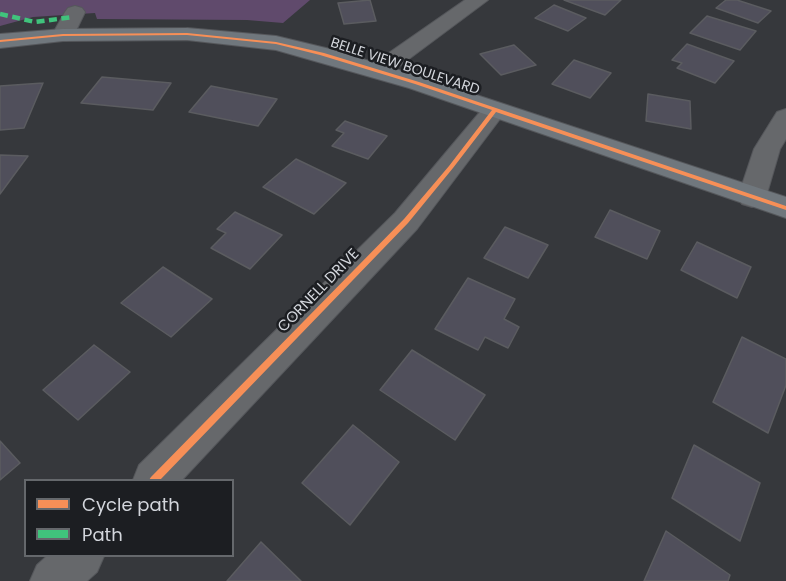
<!DOCTYPE html>
<html>
<head>
<meta charset="utf-8">
<style>
	body { margin:0 }
	#map { position:relative; width:786px; height:581px; overflow:hidden; background:#36383c; font-family:Poppins,sans-serif }
	canvas { display:block }
	.legend { position:absolute; left:24px; top:479px; width:210px; height:78px; box-sizing:border-box; background:#1c1e22; border:2px solid #65686c; margin:0; padding:8px 10px; list-style:none; font-size:18px; color:#d3d6dc }
	.legend li { display:flex; align-items:center; gap:12px; height:30px }
	.legend b { width:30px; border:2px solid #65686c }
</style>
</head>
<body>
<div id="map">
<canvas width="786" height="581"></canvas>
<ul class="legend">
<li><b style="height:8px;background:#f78f57"></b>Cycle path</li>
<li><b style="height:8px;background:#40c37c"></b>Path</li>
</ul>
</div>
<script>
const c = document.querySelector('canvas').getContext('2d');
c.lineJoin = 'round';
function paint(path, color) { c.fillStyle = color; c.fill(path, 'evenodd'); }
const poly = rows => new Path2D(rows.map(r => 'M' + r).join(''));
function trace(path, color, width, dash) { c.strokeStyle = color; c.lineWidth = width; c.lineCap = dash ? 'butt' : 'round'; c.setLineDash(dash || []); c.stroke(path); }
function write(font, color, halo, rows, align = 'center') {
  c.font = font + ' Poppins,sans-serif'; c.lineWidth = 5; c.setLineDash([]); c.textBaseline = 'middle'; c.strokeStyle = halo; c.fillStyle = color; for (const [text, x, y, turn = 0] of rows) {
    c.save(); c.translate(x, y); c.rotate((+turn || 0) * Math.PI / 180); c.textAlign = isNaN(turn) ? turn : align; if (halo) c.strokeText(text, 0, 0); c.fillText(text, 0, 0); c.restore();
  }
}
paint(poly([
	[0,0,310,0,283,23,247,20,97,19,95,13,33,17,0,26]
]), '#604a6c');
const building = poly([
	[370,0,376,21,344,24,338,3,370,0],
	[564,0,621,0,605,15,564,0],
	[726,0,737,0,771,11,758,23,716,8,726,0],
	[554,5,586,18,568,31,535,18,554,5],
	[707,16,756,31,740,50,690,33,707,16],
	[687,44,734,61,715,83,677,68,682,63,672,60,687,44],
	[514,45,536,65,501,75,480,54,514,45],
	[574,60,611,73,590,98,552,84,574,60],
	[102,77,171,83,153,110,81,103,102,77],
	[43,83,24,128,0,130,0,86,43,83],
	[211,86,277,99,258,126,189,112,211,86],
	[648,94,690,101,691,129,646,121,648,94],
	[345,121,387,136,368,159,332,146,344,133,336,130,345,121],
	[0,155,28,156,0,194,0,155],
	[296,159,346,183,314,214,263,187,296,159],
	[610,210,660,231,647,259,595,237,610,210],
	[235,212,282,235,250,269,211,248,226,233,217,229,235,212],
	[505,227,548,245,528,278,484,258,505,227],
	[697,242,751,267,737,298,681,270,697,242],
	[163,267,212,299,171,337,121,303,163,267],
	[468,278,515,299,504,319,519,327,508,348,485,337,478,350,435,329,468,278],
	[742,337,786,359,786,385,768,433,713,402,742,337],
	[94,345,130,372,78,420,43,390,94,345],
	[412,350,485,395,455,440,380,390,412,350],
	[353,425,399,462,350,525,302,483,353,425],
	[0,441,20,463,0,480,0,441],
	[694,445,760,483,740,541,672,498,694,445],
	[666,531,730,575,728,581,644,581,666,531],
	[261,542,301,581,227,581,261,542]
]);
paint(building, '#504f5b');
trace(building, '#5b5c60', 1.5);
const minor = poly([
	[465,0,488,0,386,76,378,78,370,76,366,71,370,66,465,0],
	[75,6,82,8,85,12,74,35,71,40,63,41,55,40,52,35,65,12,68,8,75,6],
	[494,103,503,106,506,111,417,229,182,480,133,480,139,465,395,213,485,106,494,103],
	[786,109,786,139,780,149,766,197,762,204,752,207,742,204,738,197,754,149,777,112,786,109],
	[47,556,104,556,97,572,87,581,30,581,37,565,47,556]
]);
const major = poly([
	[187,28,276,36,330,49,425,78,786,197,786,218,409,88,276,50,187,40,63,41,0,48,0,34,63,29,187,28]
]);
trace(minor, '#55575b', 2);
trace(major, '#55575b', 2);
paint(minor, '#66686b');
paint(major, '#70777d');
trace(poly([
	[0,14,35,22,73,17]
]), '#40c37c', 4.5, [8, 4.5]);
paint(poly([
	[187,33,276,42,324,53,419,82,786,206,786,210,496,112,453,168,408,223,160,480,149,480,151,477,404,219,449,166,492,110,415,84,320,55,276,44,187,35,63,36,0,42,0,40,63,34,187,33]
]), '#f78f57');
write('14px', '#d3d6dc', '#1c1e22', [
	["BELLE VIEW BOULEVARD",405,67,18]
]);
write('15px', '#d3d6dc', '#1c1e22', [
	["CORNELL DRIVE",319,291,-46]
]);
</script>
</body>
</html>
